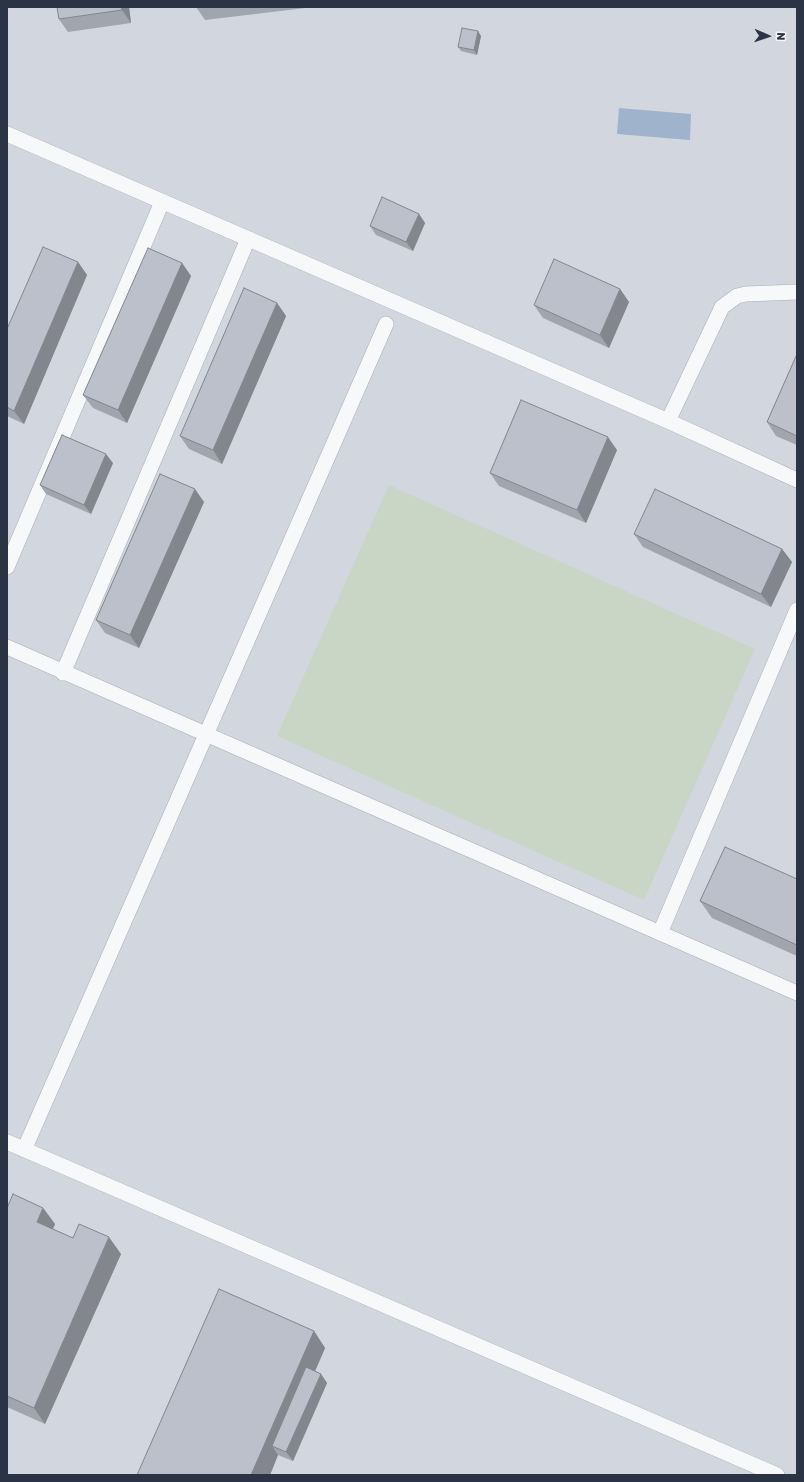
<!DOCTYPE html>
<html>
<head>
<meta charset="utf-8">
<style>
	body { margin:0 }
	#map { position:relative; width:804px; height:1482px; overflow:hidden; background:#e4e7ec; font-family:Rubik,sans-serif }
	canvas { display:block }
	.frame { position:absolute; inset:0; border:8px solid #2b3445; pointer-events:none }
	.north { position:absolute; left:748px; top:16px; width:40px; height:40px; -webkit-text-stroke:3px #f4f6f9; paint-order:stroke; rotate:92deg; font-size:11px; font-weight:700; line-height:16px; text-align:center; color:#2b3445 }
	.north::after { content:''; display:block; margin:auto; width:14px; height:18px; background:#2b3445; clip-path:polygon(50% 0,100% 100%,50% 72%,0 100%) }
</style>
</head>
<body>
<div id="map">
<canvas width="804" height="1482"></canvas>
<div class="frame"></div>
<div class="north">N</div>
</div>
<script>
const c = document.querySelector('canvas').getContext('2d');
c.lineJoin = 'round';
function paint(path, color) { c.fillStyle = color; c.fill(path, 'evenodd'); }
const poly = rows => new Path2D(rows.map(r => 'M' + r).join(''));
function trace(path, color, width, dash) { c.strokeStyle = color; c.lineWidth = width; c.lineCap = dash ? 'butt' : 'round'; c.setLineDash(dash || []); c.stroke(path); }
paint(poly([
	[7,7,797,7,797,1475,7,1475]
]), '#d2d6de');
paint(poly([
	[389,485,755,649,644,900,277,736]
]), '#c9d6c5');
paint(poly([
	[619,108,691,114,690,140,617,134]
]), '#9fb4cc');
const service = poly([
	[7,134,668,421,797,480],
	[668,421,722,307,737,296,746,294,797,292],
	[7,567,162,202],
	[7,647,797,993],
	[63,673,248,239],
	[660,933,797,610],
	[7,1142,777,1475],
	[24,1150,386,324]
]);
trace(service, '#a9aeb7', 16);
trace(service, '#f7f8fa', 15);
paint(poly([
	[129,7,131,23,68,32,59,19],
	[196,7,314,7,205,20],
	[481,36,477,55,461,51,458,47],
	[419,214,425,223,413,251,376,235,370,226],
	[78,262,87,275,24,424,7,416,7,329],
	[182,263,191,276,127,423,93,408,83,395],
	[620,289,629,302,609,348,543,318,534,305],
	[277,303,286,316,222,464,189,449,180,436],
	[797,354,797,445,776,436,767,422],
	[617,450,586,523,499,486,490,473],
	[113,463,91,514,46,494,40,485],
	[204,502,139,648,105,633,96,620],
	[634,534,782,549,792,562,771,607,643,547],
	[797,879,797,956,712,918,700,901],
	[7,1208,43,1208,55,1224,53,1229,73,1238,121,1254,45,1424,7,1407],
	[314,1331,325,1348,315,1371,321,1374,327,1383,293,1461,278,1455,270,1475,137,1475]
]), '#a1a5ae');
paint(poly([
	[121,7,129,7,131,23,122,10],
	[478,31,481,36,477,55,474,50],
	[419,214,425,223,413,251,406,242],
	[78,262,87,275,24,424,14,411],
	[182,263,191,276,127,423,118,410],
	[620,289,629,302,609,348,600,335],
	[277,303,286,316,222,464,213,450],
	[608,437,617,450,586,523,577,510],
	[106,454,113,463,91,514,84,505],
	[195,489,204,502,139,648,130,635],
	[782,549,792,562,771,607,761,594],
	[43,1208,55,1224,49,1238,37,1222],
	[109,1237,121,1254,45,1424,34,1408],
	[314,1331,325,1348,281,1450,272,1446,278,1455,270,1475,251,1475],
	[321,1374,327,1383,293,1461,286,1452]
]), '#83868d');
const building = poly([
	[57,7,121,7,122,10,59,19,57,7],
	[462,28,478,31,474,50,458,47,462,28],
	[382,197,419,214,406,242,370,226,382,197],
	[43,247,78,262,14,411,7,407,7,329,43,247],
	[148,248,182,263,118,410,83,395,148,248],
	[554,259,620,289,600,335,534,305,554,259],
	[244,288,277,303,213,450,180,436,244,288],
	[797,354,797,436,767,422,797,354],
	[521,400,608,437,577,510,490,473,521,400],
	[62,435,106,454,84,505,40,485,62,435],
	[160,474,195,489,130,635,96,620,160,474],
	[655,489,782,549,761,594,634,534,655,489],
	[725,847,797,879,797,945,700,901,725,847],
	[13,1194,43,1208,37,1222,73,1238,79,1224,109,1237,34,1408,7,1396,7,1208,13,1194],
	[219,1289,314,1331,251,1475,137,1475,219,1289],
	[306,1367,321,1374,286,1452,272,1446,306,1367]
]);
paint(building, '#bbc0ca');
trace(building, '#83868d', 1);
</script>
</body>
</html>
